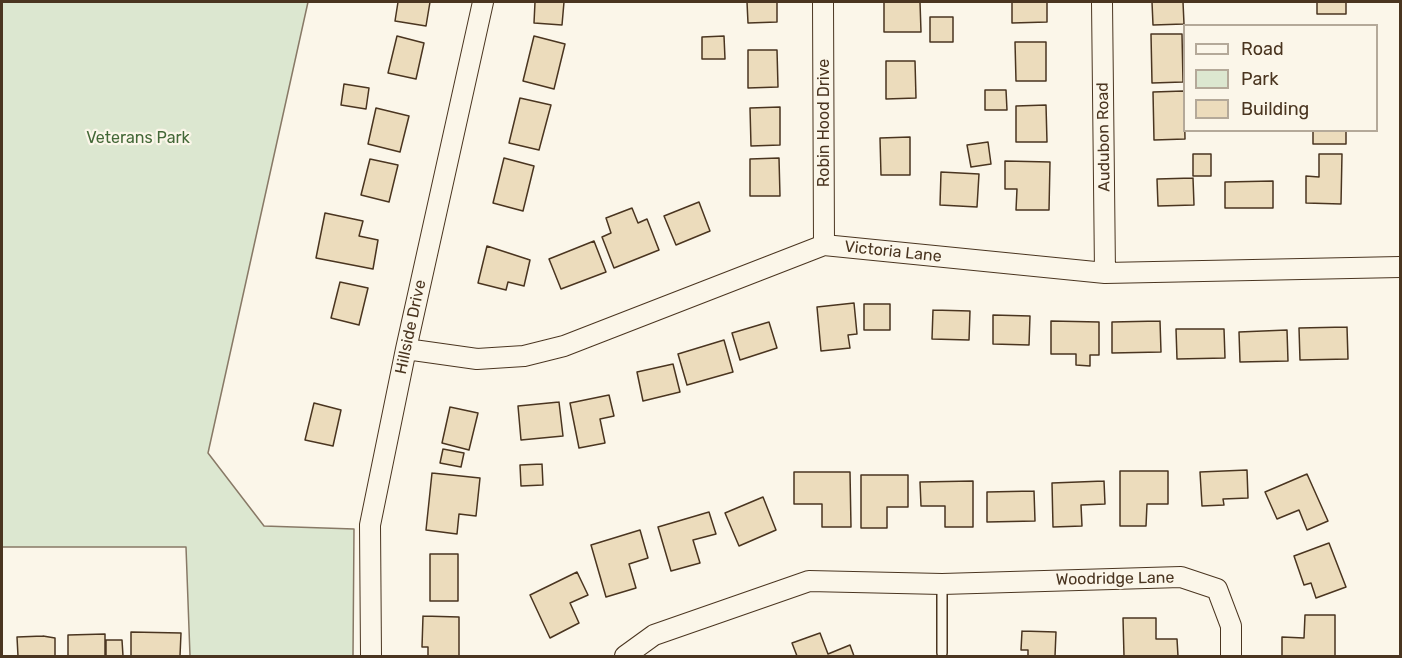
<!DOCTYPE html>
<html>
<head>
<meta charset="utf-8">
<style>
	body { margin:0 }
	#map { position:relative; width:1402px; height:658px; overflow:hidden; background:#fbf6e9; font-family:Rubik,sans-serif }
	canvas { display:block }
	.frame { position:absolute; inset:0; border:3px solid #4a3520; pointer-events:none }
	.legend { position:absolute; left:1183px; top:24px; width:195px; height:108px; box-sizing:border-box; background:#fbf6e9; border:2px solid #b4a999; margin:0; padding:8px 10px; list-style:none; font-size:18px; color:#4a3520 }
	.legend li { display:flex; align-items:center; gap:12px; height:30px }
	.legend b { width:30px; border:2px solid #b4a999 }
</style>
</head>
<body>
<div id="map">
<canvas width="1402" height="658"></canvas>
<div class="frame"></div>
<ul class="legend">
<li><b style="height:8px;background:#fbf6e9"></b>Road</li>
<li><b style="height:16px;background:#dce7d0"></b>Park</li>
<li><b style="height:16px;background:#ecdcbc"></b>Building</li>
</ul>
</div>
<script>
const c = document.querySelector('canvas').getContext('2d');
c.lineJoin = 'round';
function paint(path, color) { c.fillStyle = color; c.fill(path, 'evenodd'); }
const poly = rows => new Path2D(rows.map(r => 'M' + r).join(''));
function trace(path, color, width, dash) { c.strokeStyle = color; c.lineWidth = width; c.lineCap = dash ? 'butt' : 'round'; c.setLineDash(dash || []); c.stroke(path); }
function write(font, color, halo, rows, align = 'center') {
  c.font = font + ' Rubik,sans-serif'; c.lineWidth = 4.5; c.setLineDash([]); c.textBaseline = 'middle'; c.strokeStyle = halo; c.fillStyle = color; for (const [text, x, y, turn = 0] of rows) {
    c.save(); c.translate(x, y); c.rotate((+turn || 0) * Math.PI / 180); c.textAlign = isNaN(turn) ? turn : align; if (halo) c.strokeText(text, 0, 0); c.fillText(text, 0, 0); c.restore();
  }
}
const green = poly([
	[2,2,308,2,208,453,264,526,354,529,353,656,190,656,186,547,2,547,2,2]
]);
paint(green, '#dce7d0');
trace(green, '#887966', 1.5);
const building = poly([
	[398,2,430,2,426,26,395,21,398,2],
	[535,2,564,2,562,25,534,23,535,2],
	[747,2,777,2,777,22,748,23,747,2],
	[884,2,920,2,921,32,884,32,884,2],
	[1012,2,1047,2,1047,22,1012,23,1012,2],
	[1152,2,1183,2,1184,24,1153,25,1152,2],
	[1317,2,1346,2,1346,14,1317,14,1317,2],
	[930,17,953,17,953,42,930,42,930,17],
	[1151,34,1182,34,1183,82,1152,83,1151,34],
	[397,36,424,43,416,79,388,73,397,36],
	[534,36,565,44,554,89,523,81,534,36],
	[724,36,725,59,702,59,702,37,724,36],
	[1015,42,1046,42,1046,81,1016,81,1015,42],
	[748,50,777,50,778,87,748,88,748,50],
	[886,61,915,61,916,98,886,99,886,61],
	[344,84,369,88,366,109,341,105,344,84],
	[985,90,1006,90,1007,110,985,110,985,90],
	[1184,91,1185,139,1154,140,1153,92,1184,91],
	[520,98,551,105,539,150,509,143,520,98],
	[1046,105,1047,142,1016,142,1016,106,1046,105],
	[780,107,780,145,751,146,750,108,780,107],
	[376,108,409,116,400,152,368,144,376,108],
	[1313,130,1346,130,1346,144,1313,144,1313,130],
	[910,137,910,175,881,175,880,138,910,137],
	[988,142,991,164,971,167,967,145,988,142],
	[1193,154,1211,154,1211,176,1193,176,1193,154],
	[1319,154,1342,154,1341,204,1306,203,1306,176,1319,177,1319,154],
	[504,158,534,166,523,211,493,203,504,158],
	[779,158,780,196,750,196,750,159,779,158],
	[370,159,398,165,389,202,361,195,370,159],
	[1005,161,1050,162,1049,210,1016,210,1017,189,1005,189,1005,161],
	[941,172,979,174,977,207,940,205,941,172],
	[1193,178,1194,205,1158,206,1157,179,1193,178],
	[1273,181,1273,208,1225,208,1225,182,1273,181],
	[699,202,710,231,676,245,664,216,699,202],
	[632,208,638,223,647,219,659,250,614,268,602,237,611,233,606,218,632,208],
	[325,213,363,221,359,236,378,240,373,269,316,258,325,213],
	[594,241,606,272,561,289,549,259,594,241],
	[487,246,530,260,524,286,508,282,506,290,478,283,487,246],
	[340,282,368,288,359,325,331,318,340,282],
	[854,303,857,334,848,335,850,348,821,351,817,307,854,303],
	[864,304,890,304,890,330,864,330,864,304],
	[933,310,970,311,969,340,932,339,933,310],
	[993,315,1030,316,1029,345,993,344,993,315],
	[1051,321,1099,322,1099,355,1090,355,1090,366,1076,365,1076,354,1051,354,1051,321],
	[1160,321,1161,352,1112,353,1112,322,1160,321],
	[769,322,777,348,740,360,732,333,769,322],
	[1347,327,1348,359,1300,360,1299,328,1347,327],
	[1176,329,1224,329,1225,358,1177,359,1176,329],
	[1287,330,1288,361,1240,362,1239,332,1287,330],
	[724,340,733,372,687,385,678,354,724,340],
	[673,364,680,392,643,401,637,372,673,364],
	[609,395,614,416,600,419,605,443,579,448,570,403,609,395],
	[559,402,563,436,521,440,518,406,559,402],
	[314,403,341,410,333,446,305,440,314,403],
	[450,407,478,413,469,450,442,443,450,407],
	[443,449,464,453,461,467,440,463,443,449],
	[542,464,543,485,521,486,520,465,542,464],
	[1247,470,1248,498,1223,499,1224,505,1202,506,1200,472,1247,470],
	[1120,471,1168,471,1168,504,1147,504,1146,526,1120,526,1120,471],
	[794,472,850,472,851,527,822,527,822,504,794,504,794,472],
	[432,473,480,478,476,516,459,514,457,534,426,530,432,473],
	[1307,474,1328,521,1307,530,1299,510,1277,519,1265,492,1307,474],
	[861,475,908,475,908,507,887,507,887,528,861,528,861,475],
	[973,481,973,527,945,527,945,506,921,506,920,482,973,481],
	[1104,481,1105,504,1081,505,1082,526,1053,527,1052,483,1104,481],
	[1034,491,1035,521,987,522,987,492,1034,491],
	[763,497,776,530,739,546,725,513,763,497],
	[709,512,716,534,693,540,700,563,671,571,658,527,709,512],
	[640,530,648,558,629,564,636,588,606,597,591,545,640,530],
	[1329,543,1346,587,1316,598,1311,583,1304,585,1294,556,1329,543],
	[430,554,458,554,458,601,430,601,430,554],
	[577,572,588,595,570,603,579,623,550,638,530,595,577,572],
	[1305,615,1335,615,1335,656,1282,656,1282,637,1304,638,1305,615],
	[423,616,459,617,459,656,428,656,428,647,422,647,423,616],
	[1123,618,1156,618,1156,639,1177,639,1178,656,1124,656,1123,618],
	[1022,631,1056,632,1055,656,1028,656,1028,650,1021,650,1022,631],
	[131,632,181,633,180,656,131,656,131,632],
	[820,633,828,654,850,645,854,656,797,656,792,643,820,633],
	[105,634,105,656,68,656,68,635,105,634],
	[43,636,55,638,55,656,18,656,17,637,43,636],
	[106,640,122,640,123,656,106,656,106,640]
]);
paint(building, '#ecdcbc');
trace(building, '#4a3520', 1.5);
const service = poly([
	[942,584,942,653]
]);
const minor = poly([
	[823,2,824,245],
	[1102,2,1105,273],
	[406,349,477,359,524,356,564,346,824,245,1105,273,1400,267],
	[371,656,370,525,406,349,483,2],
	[625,656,654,635,809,581,942,584,1181,577,1217,589,1231,626,1231,656]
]);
trace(service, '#4a3520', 12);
trace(minor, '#4a3520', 22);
trace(service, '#fbf6e9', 9);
trace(minor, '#fbf6e9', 20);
write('16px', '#4a3520', '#fbf6e9', [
	["Robin Hood Drive",824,123,-90],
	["Audubon Road",1104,137,-91],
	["Victoria Lane",893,252,6],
	["Hillside Drive",411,327,-78],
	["Woodridge Lane",1115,579,-1]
]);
write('16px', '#436837', '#fbf6e9', [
	["Veterans Park",138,138]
]);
</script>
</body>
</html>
